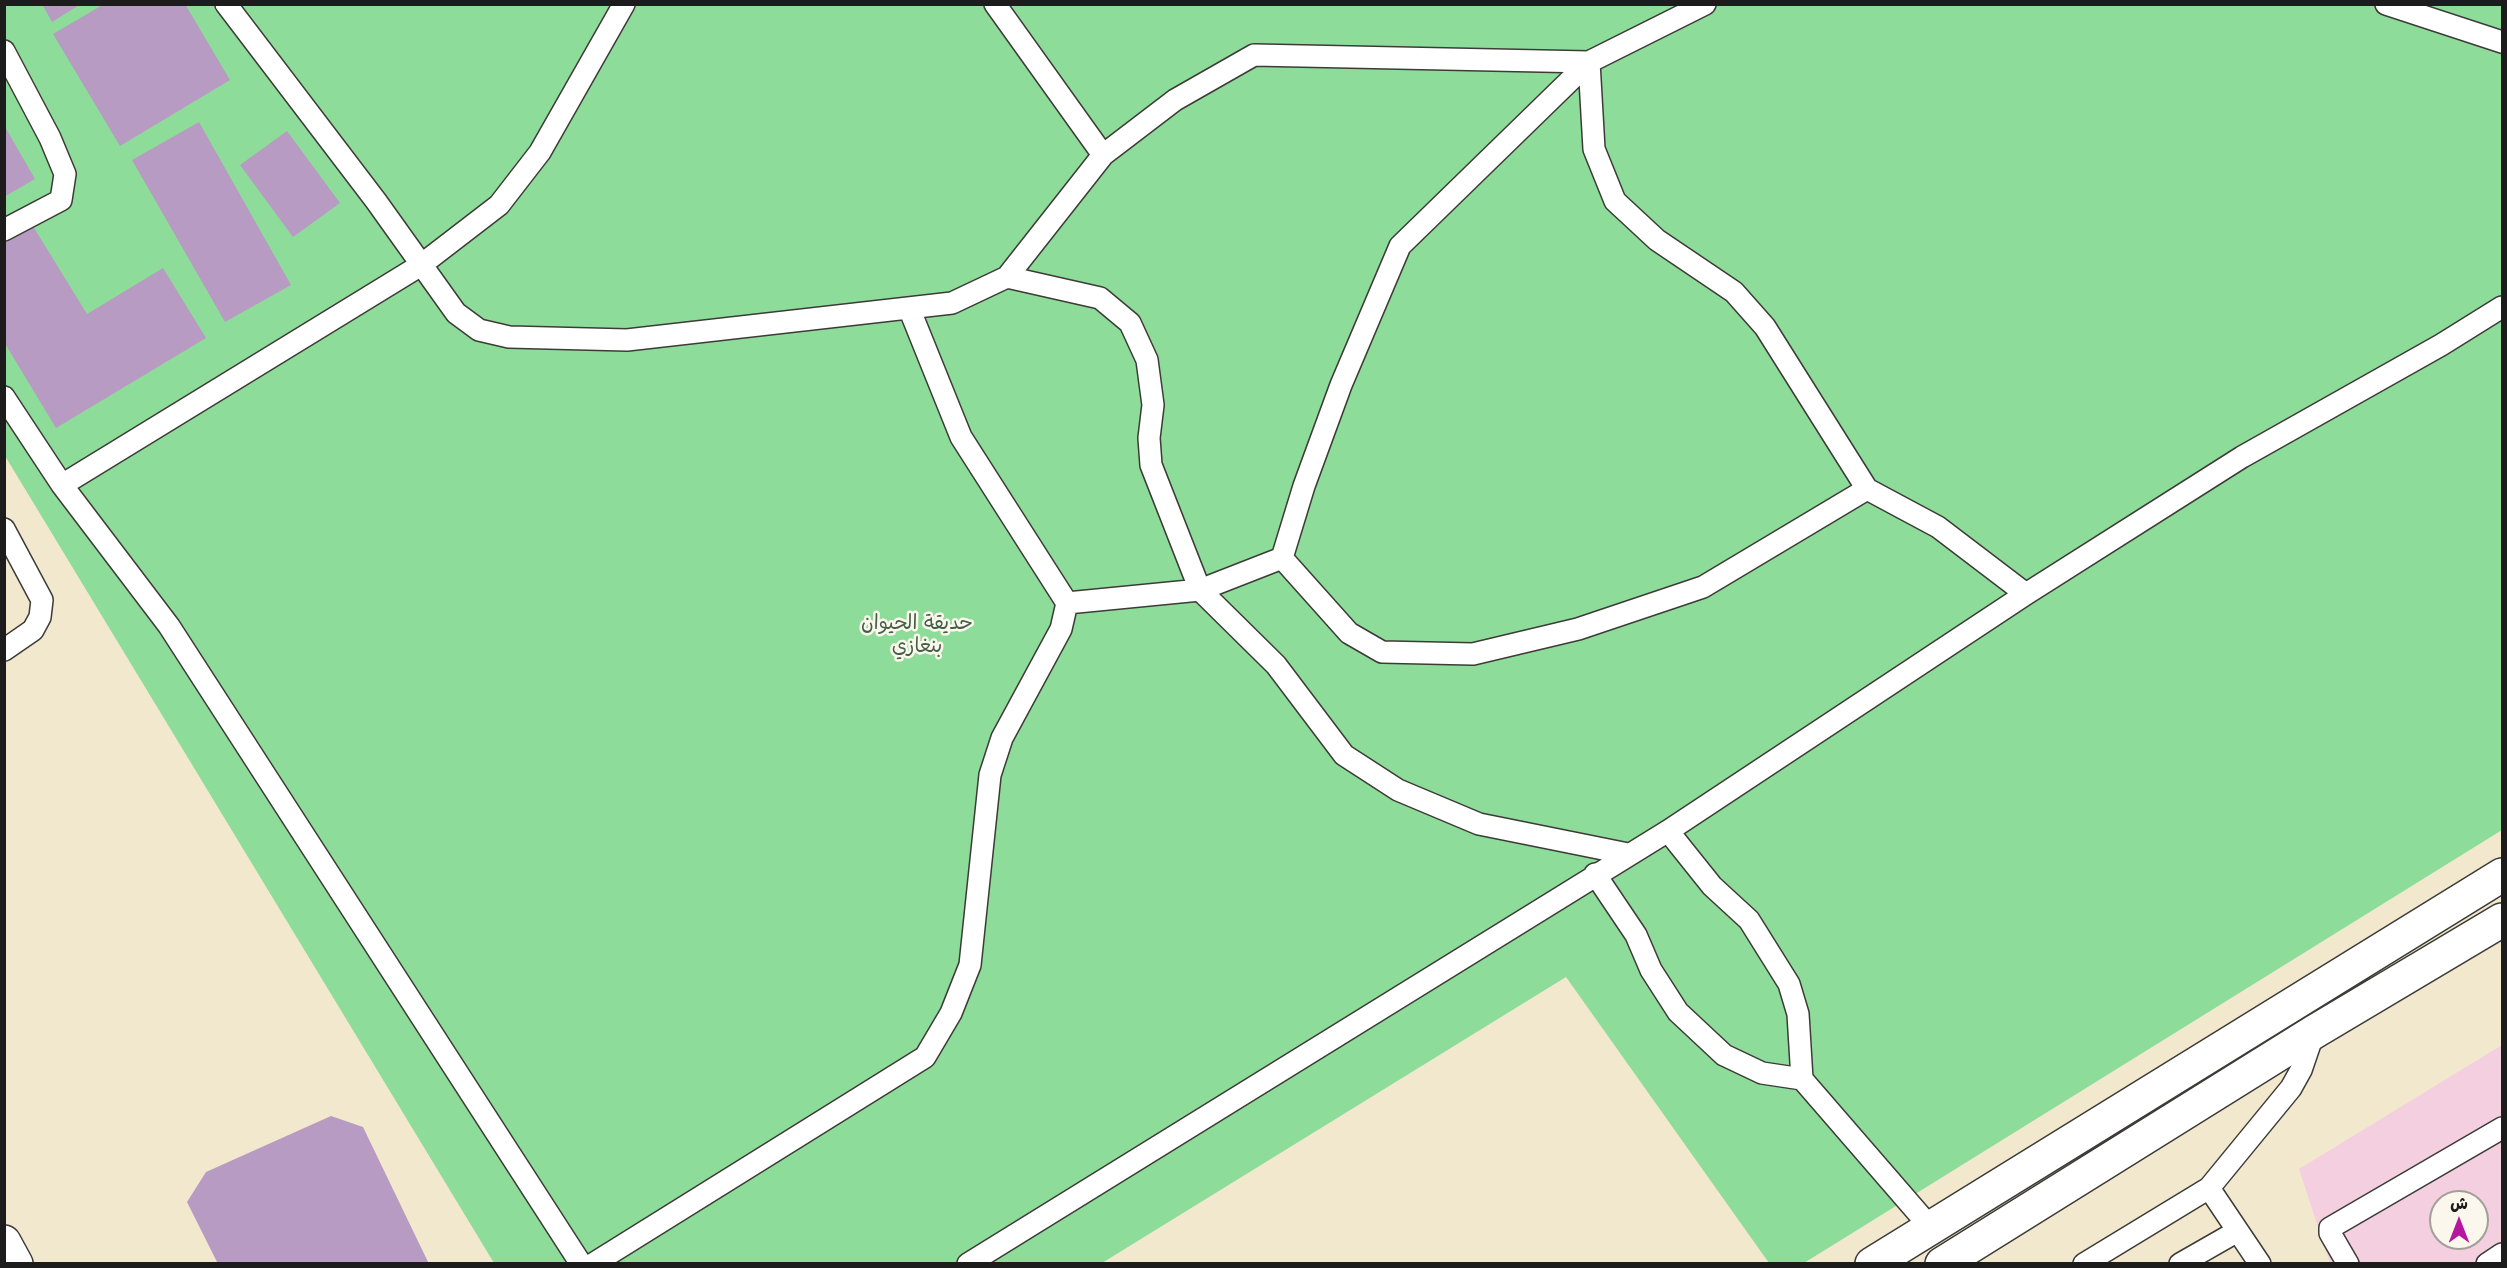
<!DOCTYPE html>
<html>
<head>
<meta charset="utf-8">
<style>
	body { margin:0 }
	#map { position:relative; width:2507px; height:1268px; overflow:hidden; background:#f2e8ce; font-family:"Comic Neue","Playpen Sans Arabic",sans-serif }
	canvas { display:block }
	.frame { position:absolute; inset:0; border:6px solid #1c1c1c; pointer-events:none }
	.north { position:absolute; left:2429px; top:1190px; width:60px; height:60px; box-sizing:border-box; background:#fbf7ec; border:2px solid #a29f99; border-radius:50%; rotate:0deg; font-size:16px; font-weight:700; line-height:24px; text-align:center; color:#1c1c1c }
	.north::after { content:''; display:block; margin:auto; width:21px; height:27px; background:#b5179e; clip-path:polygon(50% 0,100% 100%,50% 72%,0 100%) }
</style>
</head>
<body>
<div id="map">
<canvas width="2507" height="1268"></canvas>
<div class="frame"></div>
<div class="north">ش</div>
</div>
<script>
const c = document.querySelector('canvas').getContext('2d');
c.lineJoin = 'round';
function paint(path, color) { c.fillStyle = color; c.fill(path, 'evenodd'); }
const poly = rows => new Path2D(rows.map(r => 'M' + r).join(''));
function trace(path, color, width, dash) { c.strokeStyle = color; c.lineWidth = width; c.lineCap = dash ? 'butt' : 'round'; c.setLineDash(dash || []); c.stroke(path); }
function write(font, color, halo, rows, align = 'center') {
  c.font = font + ' "Comic Neue","Playpen Sans Arabic",sans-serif'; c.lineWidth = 5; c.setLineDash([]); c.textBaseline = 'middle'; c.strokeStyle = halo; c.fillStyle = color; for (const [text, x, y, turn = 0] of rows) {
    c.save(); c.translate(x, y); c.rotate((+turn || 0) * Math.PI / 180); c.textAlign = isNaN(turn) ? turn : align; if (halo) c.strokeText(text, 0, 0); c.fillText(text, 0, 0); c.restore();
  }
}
paint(poly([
	[2502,1045,2502,1263,2330,1263,2299,1169],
	[2441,1202,2477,1202,2477,1238,2441,1238]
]), '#f3cfdf');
paint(poly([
	[5,5,2502,5,2502,830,1804,1263,1769,1263,1566,977,1102,1263,494,1263,5,456]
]), '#8edc9a');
paint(poly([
	[42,4,81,4,52,22],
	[104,4,185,4,230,80,120,146,53,34],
	[199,122,291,285,225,322,132,160],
	[4,125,35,179,4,197],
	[287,131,340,203,293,237,240,165],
	[31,223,87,314,163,268,206,338,56,428,4,342,4,239],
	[331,1116,363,1127,429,1264,218,1264,187,1202,206,1172]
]), '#b89bc2');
const lane = poly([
	[226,4,376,201,456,313,479,330,509,337,627,340,952,303,1007,277,1103,155,995,4],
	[2386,4,2502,42],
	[4,51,50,138,65,174,61,200,4,230],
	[1103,155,1175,100,1254,55,1589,62,1594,149,1615,201,1657,240,1734,292,1765,327,1867,489,1703,587,1578,629,1473,654,1382,652,1349,633,1282,558,1304,486,1341,385,1400,246,1589,62,1705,4],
	[1007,277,1100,298,1130,323,1147,360,1153,405,1149,438,1151,465,1200,590,1276,665,1344,755,1398,790,1479,824,1628,854],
	[4,397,62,485,169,626,581,1264],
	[62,485,421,265,499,205,540,152,624,4],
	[1867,489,1938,527,2026,594],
	[4,529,42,600,40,617,33,630,4,650],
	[1067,603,1200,590,1282,558],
	[1668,831,1712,886,1749,920,1789,984,1798,1014,1802,1079,1931,1228],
	[1595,874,1636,935,1651,970,1678,1012,1724,1055,1762,1073,1802,1079],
	[2209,1188,2260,1264],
	[593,1264,925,1057,951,1013,970,965,990,775,1002,738,1061,629,1067,603,961,437,909,308],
	[968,1264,1668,831,2026,594,2242,457,2441,345,2502,307],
	[2084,1264,2209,1188,2291,1088,2301,1070,2314,1032],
	[2180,1264,2236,1232],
	[2348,1264,2330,1233,2330,1228,2502,1128],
	[2487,1264,2502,1254]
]);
const secondary = poly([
	[1872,1264,2502,875],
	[1942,1264,2314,1032,2502,920]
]);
const highway = poly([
	[4,1242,16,1264]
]);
trace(lane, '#3c3b37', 24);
trace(secondary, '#3c3b37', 36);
trace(highway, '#3c3b37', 36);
trace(lane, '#fff', 21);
trace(secondary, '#fff', 33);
trace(highway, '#fff', 33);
write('20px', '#445f48', '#fbf7ec', [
	["حديقة الحيوان",917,623],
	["بنغازي",917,646]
]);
</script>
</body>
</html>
